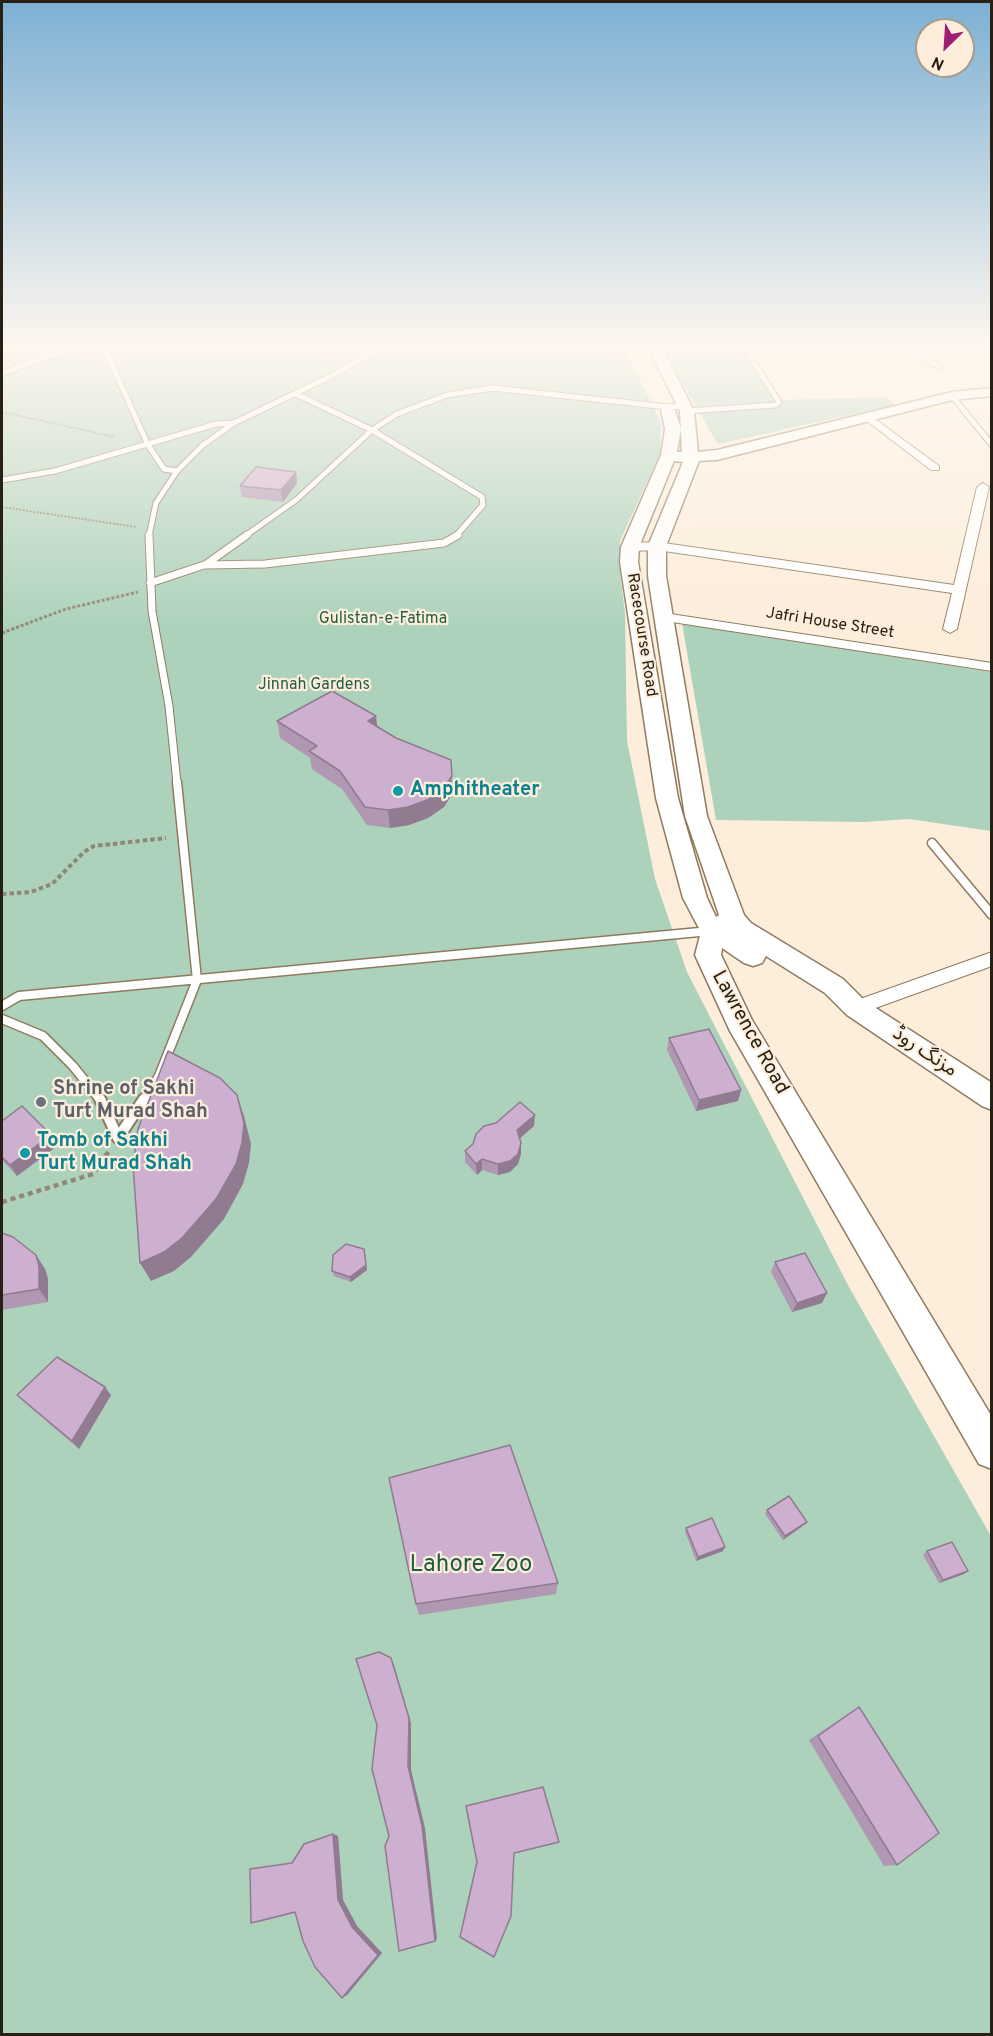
<!DOCTYPE html>
<html>
<head>
<meta charset="utf-8">
<style>
	body { margin:0 }
	#map { position:relative; width:993px; height:2036px; overflow:hidden; background:#fdeedc; font-family:Overpass,sans-serif }
	canvas { display:block }
	.frame { position:absolute; inset:0; border:3px solid #292015; pointer-events:none }
	.north { position:absolute; left:915px; top:18px; width:60px; height:60px; box-sizing:border-box; background:#fdeedc; border:2px solid #a89c8c; border-radius:50%; rotate:205deg; font-size:16px; font-weight:700; line-height:24px; text-align:center; color:#292015 }
	.north::after { content:''; display:block; margin:auto; width:21px; height:27px; background:#9c1d71; clip-path:polygon(50% 0,100% 100%,50% 72%,0 100%) }
</style>
</head>
<body>
<div id="map">
<canvas width="993" height="2036"></canvas>
<div class="frame"></div>
<div class="north">N</div>
</div>
<script>
const c = document.querySelector('canvas').getContext('2d');
c.lineJoin = 'round';
function paint(path, color) { c.fillStyle = color; c.fill(path, 'evenodd'); }
const poly = rows => new Path2D(rows.map(r => 'M' + r).join(''));
function trace(path, color, width, dash) { c.strokeStyle = color; c.lineWidth = width; c.lineCap = dash ? 'butt' : 'round'; c.setLineDash(dash || []); c.stroke(path); }
function write(font, color, halo, rows, align = 'center') {
  c.font = font + ' Overpass,"Noto Sans Arabic",sans-serif'; c.lineWidth = 4.5; c.setLineDash([]); c.textBaseline = 'middle'; c.strokeStyle = halo; c.fillStyle = color; for (const [text, x, y, turn = 0] of rows) {
    c.save(); c.translate(x, y); c.rotate((+turn || 0) * Math.PI / 180); c.textAlign = isNaN(turn) ? turn : align; if (halo) c.strokeText(text, 0, 0); c.fillText(text, 0, 0); c.restore();
  }
}
paint(poly([
	[2,344,623,344,661,423,660,454,620,541,620,573,625,613,627,741,655,879,687,972,849,1287,991,1536,991,2034,2,2034],
	[681,344,745,344,781,400,886,397,896,405,718,444,662,350],
	[682,623,991,672,991,831,909,819,864,822,716,820]
]), '#acd2bb');
const laneFar3 = poly([
	[99,344,104,347,148,445,164,469,177,471],
	[886,344,941,367],
	[2,373,83,344],
	[296,394,372,430,482,497,483,505,456,536],
	[952,396,992,445],
	[687,411,776,405,779,402,742,344],
	[2,480,55,471,216,424,234,423,331,376,390,344],
	[149,536,156,503,177,471,203,445,234,423],
	[245,536,296,500,372,430,397,414,447,395,492,388,668,407,685,406]
]);
const laneFar2 = poly([
	[149,535,152,611,169,706,177,783],
	[205,565,247,535],
	[150,583,204,565,265,564,444,543,458,535]
]);
const laneFar1 = poly([
	[932,843,992,915],
	[2,1006,19,996,710,931],
	[2,1019,43,1036,73,1066,101,1101],
	[143,1101,159,1076,197,980,177,782]
]);
const lane = poly([
	[100,1099,118,1138],
	[118,1138,144,1099]
]);
const street = poly([
	[867,413,939,466,939,470,931,470,863,418,863,414,867,413],
	[983,483,989,487,957,629,950,633,943,629,952,593,657,550,630,551,624,547,630,543,657,542,954,585,977,487,983,483],
	[664,613,992,663,992,671,659,620,657,617,664,613],
	[992,952,992,966,856,1015,849,1013,846,1008,849,1003,992,952]
]);
const secondary = poly([
	[646,344,660,344,694,411,698,452,717,450,952,392,992,388,992,396,952,400,717,460,699,461,666,546,666,576,707,816,744,915,751,923,843,979,865,1001,992,1083,992,1110,982,1106,847,1015,825,993,766,956,762,963,753,966,744,963,722,948,721,955,752,1020,992,1417,992,1469,979,1464,730,1031,695,955,701,932,683,898,656,798,620,562,621,547,661,455,665,429,661,410,663,407,668,406,675,410,681,429,677,452,682,452,680,411,646,344],
	[674,461,683,462,648,546,648,576,685,816,719,915,716,917,707,898,678,798,638,562,639,547,674,461]
]);
trace(laneFar3, '#907a5f', 7);
trace(laneFar2, '#907a5f', 9);
trace(laneFar1, '#907a5f', 11);
trace(lane, '#907a5f', 14);
trace(street, '#907a5f', 2);
trace(secondary, '#907a5f', 3);
trace(poly([
	[2,412,115,437],
	[2,507,136,527]
]), '#928677', 2, [2, 1.5]);
trace(poly([
	[2,633,66,609,138,592]
]), '#928677', 3, [3, 2]);
trace(poly([
	[2,894,31,892,52,884,84,852,94,846,166,838]
]), '#928677', 4, [4.5, 3]);
trace(poly([
	[2,1202,93,1174,109,1151]
]), '#928677', 4.5, [5, 4]);
trace(laneFar3, '#fff', 5);
trace(laneFar2, '#fff', 7);
trace(laneFar1, '#fff', 8);
trace(lane, '#fff', 10);
paint(street, '#fff');
paint(secondary, '#fff');
paint(poly([
	[296,472,297,483,283,502,242,497,240,486],
	[277,721,377,726,452,794,444,807,428,818,409,825,390,828,367,825,342,789,312,769,310,758,280,738],
	[669,1038,741,1090,738,1101,696,1111,667,1050],
	[2,1121,51,1135,57,1146,17,1176,2,1160],
	[534,1126,520,1138,521,1143,521,1154,518,1164,510,1172,498,1175,482,1170,477,1175,465,1162,465,1151,473,1144],
	[2,1233,36,1255,45,1269,48,1279,48,1302,2,1310,2,1311],
	[364,1249,367,1270,351,1282,334,1276,332,1271],
	[775,1262,822,1303,792,1312,771,1272],
	[17,1395,111,1395,79,1449,25,1403],
	[767,1510,807,1522,804,1525,783,1540,765,1514],
	[686,1528,723,1551,696,1561,685,1531],
	[927,1551,968,1571,964,1574,939,1583,923,1555],
	[558,1583,556,1594,419,1615,416,1604],
	[859,1707,897,1865,884,1866,809,1740,849,1713],
	[333,1834,338,1836,343,1900,357,1926,382,1953,347,1995,295,1913,259,1922,251,1923,292,1863],
	[559,1842,558,1843,477,1862]
]), '#b097b2');
paint(poly([
	[296,472,297,483,283,502,281,490],
	[376,716,378,733,368,721],
	[451,760,452,794,444,807,428,818,409,825,390,828,388,810],
	[741,1090,738,1101,696,1111,699,1100],
	[237,1095,244,1116,251,1144,249,1163,243,1184,224,1219,191,1257,174,1271,151,1281,140,1263],
	[535,1115,534,1126,517,1141,517,1130],
	[51,1135,57,1146,17,1176,10,1165],
	[521,1143,521,1154,518,1164,510,1172,498,1175,498,1164],
	[482,1159,482,1170,477,1175,476,1164],
	[364,1249,367,1270,351,1282,350,1277],
	[36,1255,45,1269,48,1279,48,1302,39,1289],
	[827,1293,822,1303,792,1312,797,1303],
	[105,1387,111,1395,79,1449,72,1441],
	[807,1522,804,1525,783,1540,785,1536],
	[725,1547,723,1551,696,1561,698,1557],
	[968,1571,964,1574,939,1583,943,1580],
	[391,1658,394,1665,411,1723,411,1770,425,1828,437,1939,435,1941],
	[333,1834,338,1836,343,1900,357,1926,382,1953,347,1995,342,1998,338,1900]
]), '#907b91');
const building = poly([
	[256,467,296,472,281,490,240,486,256,467],
	[332,691,376,716,368,721,396,738,451,760,452,776,443,789,427,800,408,807,388,810,365,807,340,771,309,751,317,746,277,721,332,691],
	[709,1029,741,1090,699,1100,669,1038,709,1029],
	[168,1051,220,1078,237,1095,244,1123,242,1143,236,1164,216,1199,182,1238,164,1252,140,1263,133,1165,138,1129,168,1051],
	[520,1102,535,1115,517,1130,521,1143,518,1154,510,1161,498,1164,482,1159,476,1164,465,1151,473,1144,476,1134,484,1126,496,1123,520,1102],
	[22,1106,51,1135,10,1165,2,1157,2,1121,22,1106],
	[2,1233,13,1237,36,1255,39,1266,39,1289,2,1295,2,1233],
	[346,1244,364,1249,366,1265,350,1277,332,1271,333,1255,346,1244],
	[805,1253,827,1293,797,1303,775,1262,805,1253],
	[57,1357,105,1387,72,1441,17,1395,57,1357],
	[510,1445,558,1583,416,1604,389,1478,510,1445],
	[789,1496,807,1522,785,1536,767,1510,789,1496],
	[712,1518,725,1547,698,1557,686,1528,712,1518],
	[952,1542,968,1571,943,1580,927,1551,952,1542],
	[379,1652,391,1658,409,1718,408,1766,422,1826,435,1941,399,1951,385,1846,389,1836,372,1769,377,1725,356,1659,379,1652],
	[859,1707,939,1833,897,1865,818,1736,859,1707],
	[543,1787,559,1842,514,1853,511,1916,494,1957,460,1937,477,1862,466,1806,543,1787],
	[333,1834,338,1900,352,1927,378,1955,342,1998,315,1967,303,1941,295,1912,251,1923,250,1869,292,1863,304,1844,333,1834]
]);
paint(building, '#cdb0cf');
trace(building, '#907b91', 1.5);
const sky = c.createLinearGradient(0, 0, 0, 629);
sky.addColorStop(0, '#7cb0d4');
sky.addColorStop(0.55, '#fef7ef');
sky.addColorStop(1, '#fef7ef00');
c.fillStyle = sky;
c.fillRect(0, 0, 993, 629);
for (const [x, y, r, color] of [
	[398,791,6,"#0f9aa8"],
	[41,1102,6,"#6b7280"],
	[25,1153,6,"#0f9aa8"]
]) { const dot = new Path2D(); dot.arc(x, y, r, 0, 2 * Math.PI); c.fillStyle = color; c.fill(dot); trace(dot, '#fdeedc', 2); }
write('16px', '#1f5f40', '#fdeedc', [
	["Gulistan-e-Fatima",383,620],
	["Jinnah Gardens",314,686]
]);
write('16px', '#292015', '#fdeedc', [
	["Jafri House Street",830,624,9],
	["Racecourse Road",641,635,81]
]);
write('bold 20px', '#0d838f', '#fdeedc', [
	["Amphitheater",410,791],
	["Tomb of Sakhi",37,1142],
	["Turt Murad Shah",37,1165]
], 'left');
write('20px', '#292015', '#fdeedc', [
	["Lawrence Road",749,1033,61],
	["مزنگ روڈ",924,1053,34]
]);
write('bold 20px', '#5b616d', '#fdeedc', [
	["Shrine of Sakhi",53,1090],
	["Turt Murad Shah",53,1113]
], 'left');
write('24px', '#1f5f40', '#fdeedc', [
	["Lahore Zoo",471,1566]
]);
</script>
</body>
</html>
